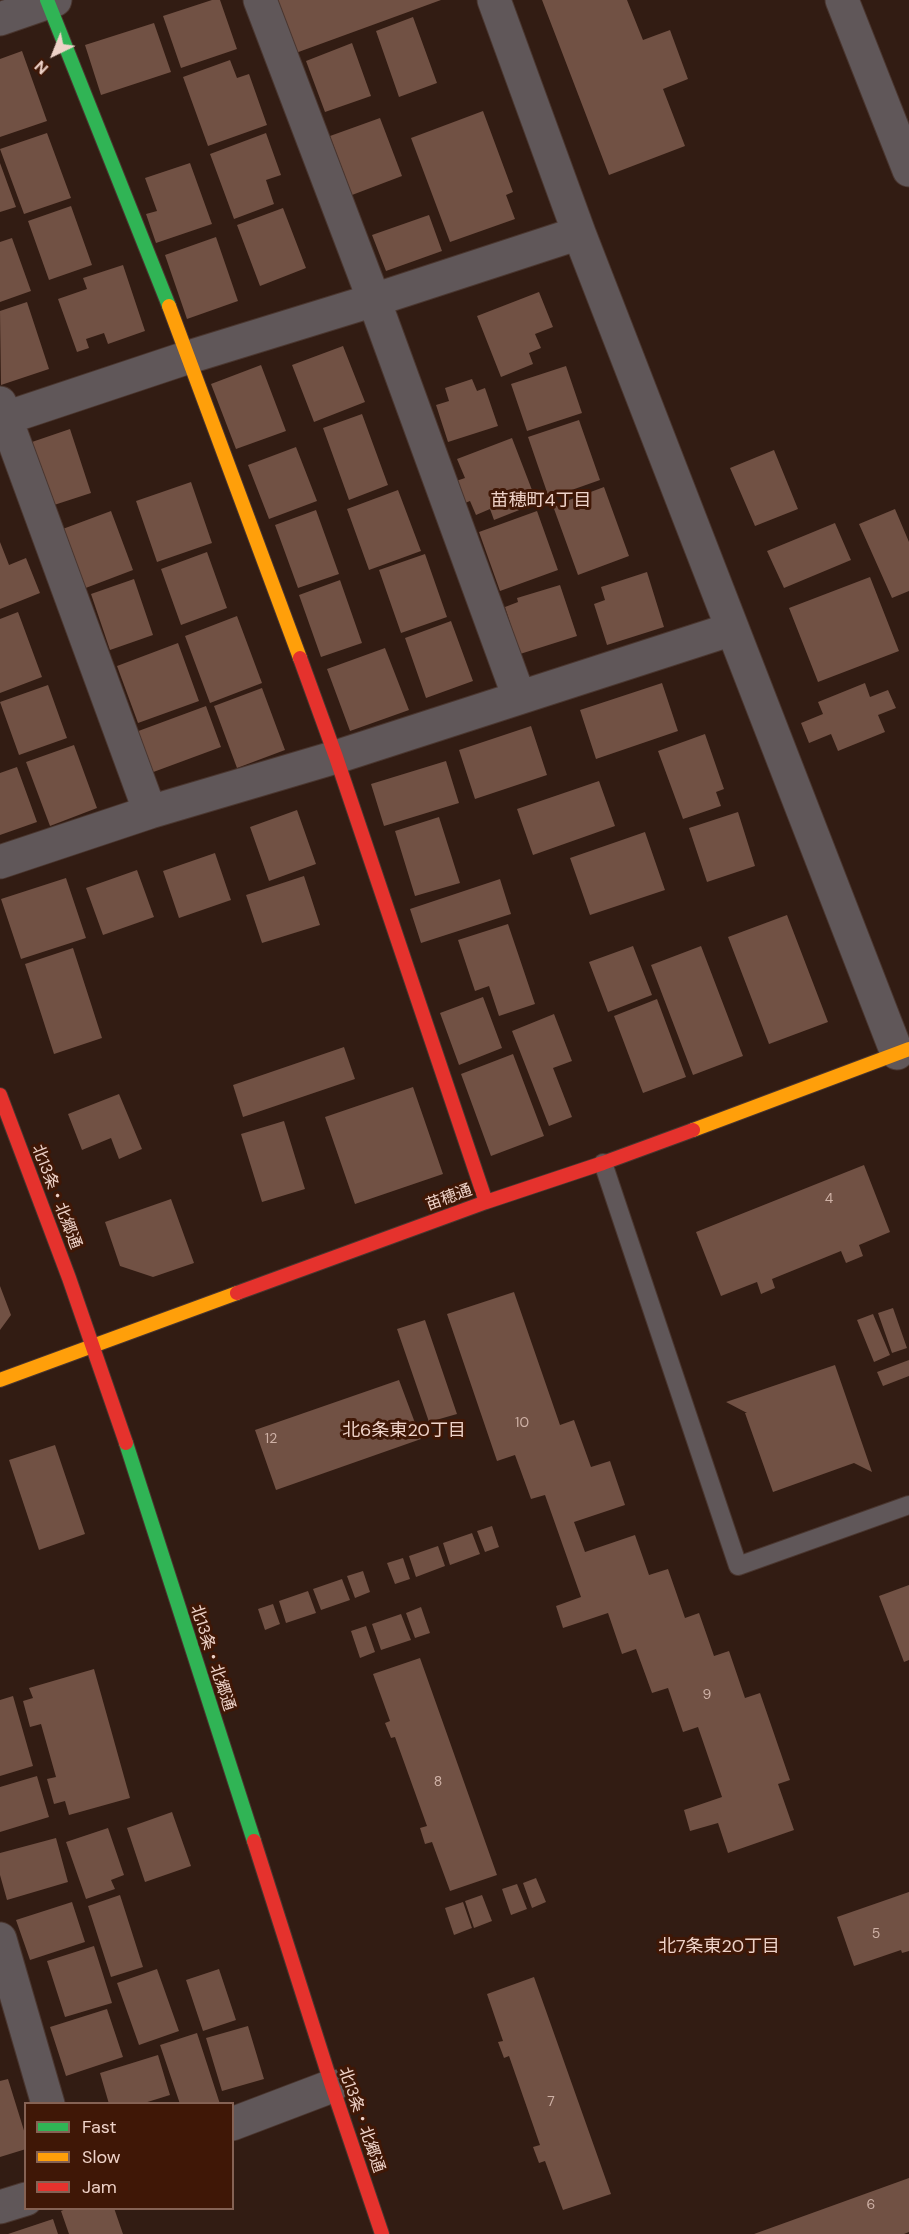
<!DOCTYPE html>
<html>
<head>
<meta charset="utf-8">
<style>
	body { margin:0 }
	#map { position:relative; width:909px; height:2234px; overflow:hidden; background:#321c13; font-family:"DM Sans",sans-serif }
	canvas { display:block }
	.legend { position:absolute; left:24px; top:2102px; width:210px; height:108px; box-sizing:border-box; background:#3f1706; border:2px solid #856254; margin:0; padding:8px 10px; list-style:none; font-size:18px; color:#eed2c8 }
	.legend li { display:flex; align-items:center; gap:12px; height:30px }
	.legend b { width:30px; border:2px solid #856254 }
	.north { position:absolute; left:24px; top:24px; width:60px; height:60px; -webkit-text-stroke:4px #3f1706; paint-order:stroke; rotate:223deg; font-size:16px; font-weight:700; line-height:24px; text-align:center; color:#eed2c8 }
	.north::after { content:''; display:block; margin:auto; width:21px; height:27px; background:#eed2c8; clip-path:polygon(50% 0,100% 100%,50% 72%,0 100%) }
</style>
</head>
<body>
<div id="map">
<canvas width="909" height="2234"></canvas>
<ul class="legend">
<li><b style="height:8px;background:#30b455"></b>Fast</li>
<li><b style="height:8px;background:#ff9f0a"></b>Slow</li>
<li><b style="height:8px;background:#e5322d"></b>Jam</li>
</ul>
<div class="north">N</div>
</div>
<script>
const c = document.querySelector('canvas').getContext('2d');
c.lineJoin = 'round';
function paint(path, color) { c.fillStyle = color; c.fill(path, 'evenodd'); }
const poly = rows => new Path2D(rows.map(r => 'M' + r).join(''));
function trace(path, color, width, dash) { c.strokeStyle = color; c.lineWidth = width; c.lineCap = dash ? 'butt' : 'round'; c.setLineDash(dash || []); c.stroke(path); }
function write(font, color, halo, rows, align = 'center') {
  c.font = font + ' "DM Sans","Noto Sans JP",sans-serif'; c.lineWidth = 6; c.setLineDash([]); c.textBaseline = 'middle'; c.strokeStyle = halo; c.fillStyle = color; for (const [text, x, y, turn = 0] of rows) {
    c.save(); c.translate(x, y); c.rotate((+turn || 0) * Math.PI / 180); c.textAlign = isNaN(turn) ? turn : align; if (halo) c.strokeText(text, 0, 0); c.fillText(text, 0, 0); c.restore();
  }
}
paint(poly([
	[212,0,220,0,237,49,181,68,163,16],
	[273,0,441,0,293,54],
	[542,0,627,0,643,40,670,30,688,79,663,89,685,146,609,175],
	[413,17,437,83,399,97,376,31],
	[154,23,171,72,101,95,85,45],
	[352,43,371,96,325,112,306,61],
	[22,51,47,121,0,137,0,59],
	[230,60,237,78,249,74,267,125,208,146,183,77],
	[483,111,513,192,506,195,515,219,450,242,411,138],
	[380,118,402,176,352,195,330,136],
	[47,133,71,198,24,214,0,149],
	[266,133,281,175,266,180,274,204,234,219,210,154],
	[0,163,16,207,0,212],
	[190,163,212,224,156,243,146,214,157,211,145,178],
	[71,206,92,265,49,280,28,221],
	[283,208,306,268,260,286,237,225],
	[429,215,442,251,386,271,372,235],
	[216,237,238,301,187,319,165,255],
	[12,238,31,291,0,302,0,242],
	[123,265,145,331,108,344,104,333,86,339,89,348,77,352,58,299,87,289,83,278],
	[539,292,553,327,535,334,541,348,529,353,533,364,501,377,477,316],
	[27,302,49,369,1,385,0,311],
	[343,346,365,402,314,422,292,365],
	[261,365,286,431,236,449,211,384],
	[566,366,582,413,527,431,511,384],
	[472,379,477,391,485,388,498,426,448,442,436,405,449,401,445,388],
	[362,414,388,485,349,500,323,428],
	[579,420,600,480,549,498,528,437],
	[70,429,91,493,51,506,29,443],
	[512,438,537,503,494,520,490,509,476,515,470,501,465,503,456,481,465,478,457,459],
	[296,447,317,501,269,519,248,465],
	[774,450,798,509,755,526,730,468],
	[191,482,212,543,157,562,136,501],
	[604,487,629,556,578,575,553,506],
	[398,490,421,551,369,570,347,509],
	[895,509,909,542,909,591,892,598,859,524],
	[316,510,339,574,298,588,275,525],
	[111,511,133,570,83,589,60,530],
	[537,511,558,570,500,591,479,532],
	[835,523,851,560,784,588,767,551],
	[0,542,9,565,26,558,40,593,0,609],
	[207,552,227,608,181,625,161,569],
	[425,554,447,617,401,633,379,570],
	[647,572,664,627,607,645,594,604,605,600,601,587],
	[870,577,899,651,818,682,789,608],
	[134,579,153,635,110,650,91,594],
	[340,580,362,643,321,657,299,595],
	[560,585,577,636,520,654,505,607,518,602,517,598],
	[18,612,42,677,0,693,0,619],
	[237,616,262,683,210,703,185,636],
	[451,621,473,681,426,698,405,638],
	[178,643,199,701,138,723,117,666],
	[385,648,409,710,350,731,327,669],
	[662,683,678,731,596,759,580,710],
	[865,683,870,697,888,690,896,708,878,715,885,732,838,751,831,734,809,743,801,723,823,714,818,702],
	[48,685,67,738,19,755,0,702],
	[262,688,285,750,237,768,214,706],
	[206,706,221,747,148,774,133,733],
	[531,726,547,775,475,799,459,750],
	[705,734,724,789,716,792,721,806,683,819,658,751],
	[74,745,97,808,50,826,26,762],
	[446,761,459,803,384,826,371,784],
	[17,767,37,822,0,835,0,773],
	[599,781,615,826,533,855,517,809],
	[297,810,316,864,269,881,250,827],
	[738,812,755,866,707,882,689,828],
	[439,817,460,883,415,896,395,831],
	[645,832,665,890,590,915,570,858],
	[215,853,231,900,179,918,163,871],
	[137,870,154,917,103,935,86,888],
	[304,876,320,925,262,943,246,895],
	[66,878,86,938,21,959,1,899],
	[500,879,511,914,421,943,410,909],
	[787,915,828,1022,769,1044,728,937],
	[508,924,535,1004,499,1016,489,986,475,991,458,940],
	[633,946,652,995,608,1012,589,962],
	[701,946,743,1056,693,1075,651,965],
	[73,948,102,1038,54,1054,25,964],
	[483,997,502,1048,459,1065,440,1013],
	[657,999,686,1077,643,1093,614,1016],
	[554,1014,572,1061,553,1068,572,1117,549,1126,512,1031],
	[344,1047,355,1079,243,1117,233,1085],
	[513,1054,544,1136,491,1156,461,1074],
	[413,1087,443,1174,355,1204,325,1117],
	[119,1094,142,1149,119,1159,111,1138,82,1150,68,1114],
	[284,1121,305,1189,262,1202,241,1134],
	[864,1165,890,1232,859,1245,863,1256,846,1263,841,1251,772,1279,775,1288,761,1294,757,1282,721,1296,696,1232],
	[171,1199,194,1263,153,1277,120,1266,105,1222],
	[0,1286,11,1315,0,1330],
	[514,1292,560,1425,574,1420,591,1467,610,1461,625,1505,574,1522,585,1552,635,1535,649,1575,668,1569,685,1618,699,1613,714,1656,729,1651,745,1698,760,1693,790,1780,778,1784,794,1830,728,1853,718,1823,690,1831,684,1810,722,1797,698,1727,683,1732,668,1688,652,1693,636,1649,622,1654,608,1613,563,1628,556,1606,581,1597,545,1495,531,1499,515,1455,497,1461,447,1314],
	[893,1308,907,1348,892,1353,878,1313],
	[873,1314,890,1355,874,1362,857,1320],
	[425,1320,457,1414,429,1422,397,1329],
	[909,1360,909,1376,883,1386,877,1372],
	[835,1365,872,1472,854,1463,773,1492,745,1413,747,1413,726,1402],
	[399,1380,421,1439,276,1490,255,1430],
	[55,1445,85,1534,39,1550,9,1460],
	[492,1526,499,1547,485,1552,477,1531],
	[472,1533,480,1554,450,1565,443,1543],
	[438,1546,445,1566,416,1577,409,1556],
	[403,1558,410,1579,395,1584,387,1563],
	[363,1571,370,1592,355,1598,347,1576],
	[342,1579,350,1600,321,1610,313,1589],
	[909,1585,909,1660,904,1662,879,1596],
	[308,1591,316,1613,286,1623,279,1601],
	[273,1604,280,1624,265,1630,258,1609],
	[421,1607,430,1633,415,1638,406,1613],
	[401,1614,411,1640,381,1650,372,1624],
	[366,1626,375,1652,360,1658,351,1631],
	[420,1658,497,1875,450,1891,432,1842,425,1844,420,1828,427,1826,395,1737,391,1738,385,1723,390,1721,373,1674],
	[94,1669,130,1798,69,1815,65,1801,54,1804,47,1779,56,1777,41,1724,30,1727,23,1701,33,1698,29,1688],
	[13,1696,33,1766,0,1776,0,1700],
	[37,1776,49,1817,0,1832,0,1787],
	[172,1812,191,1866,145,1882,127,1828],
	[108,1828,124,1875,111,1880,115,1889,86,1899,66,1842],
	[56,1838,68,1882,7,1900,0,1875,0,1853],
	[536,1878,546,1902,532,1908,523,1883],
	[517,1884,527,1909,511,1915,502,1889],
	[909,1892,909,1951,902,1953,901,1950,854,1966,837,1917],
	[120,1895,143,1967,111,1977,88,1906],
	[482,1895,492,1921,474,1928,465,1901],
	[72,1902,85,1942,30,1960,16,1920],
	[463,1902,472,1928,454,1935,445,1908],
	[94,1946,112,2003,65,2017,47,1961],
	[157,1969,179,2031,139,2045,117,1983],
	[219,1969,236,2020,203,2031,186,1980],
	[534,1977,611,2194,563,2210,545,2161,539,2163,533,2147,540,2145,509,2056,504,2058,498,2042,503,2041,487,1994],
	[107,2009,123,2057,66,2076,50,2027],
	[248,2026,264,2079,222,2091,206,2038],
	[197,2033,220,2104,180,2104,160,2045],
	[158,2055,170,2095,141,2104,109,2104,100,2073],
	[8,2079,26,2137,26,2149,0,2157,0,2081],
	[909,2178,909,2232,904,2234,754,2234],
	[68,2208,114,2208,123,2234,69,2234,61,2211],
	[53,2219,58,2234,8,2234]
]), '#715144');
const lane = poly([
	[603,1163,738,1566,909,1505]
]);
const street = poly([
	[260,0,374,300,519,697],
	[494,0,579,233,897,1053],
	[842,0,909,170],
	[0,19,55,0],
	[0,403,150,812],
	[0,420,189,357,374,300,579,233],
	[0,862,150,812,336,757,732,629],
	[0,1939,48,2104],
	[232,2124,332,2086],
	[0,2207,26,2199]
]);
const fast = poly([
	[47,0,169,306],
	[126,1443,254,1841]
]);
const slow = poly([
	[169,306,300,658],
	[693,1130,909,1049],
	[0,1380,237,1293]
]);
const jam = poly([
	[300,658,336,757,486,1202],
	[0,1095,69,1278,126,1443],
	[237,1293,486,1202,603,1163,693,1130],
	[254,1841,332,2086,382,2234]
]);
trace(lane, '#4a362f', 20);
trace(street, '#4a362f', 35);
trace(fast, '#4a362f', 16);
trace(slow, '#4a362f', 16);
trace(jam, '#4a362f', 16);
trace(lane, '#605759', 18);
trace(street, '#605759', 33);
trace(fast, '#30b455', 14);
trace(slow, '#ff9f0a', 14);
trace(jam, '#e5322d', 14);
write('14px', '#cfb2a7', null, [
	["4",829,1199],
	["10",522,1423],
	["12",271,1439],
	["9",707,1695],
	["8",438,1782],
	["5",876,1934],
	["7",551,2102],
	["6",871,2205]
]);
write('16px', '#eed2c8', '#3f1706', [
	["北13条・北郷通",56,1197,69],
	["苗穂通",449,1198,-20],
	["北13条・北郷通",212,1658,72],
	["北13条・北郷通",361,2120,71]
]);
write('18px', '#eed2c8', '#3f1706', [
	["苗穂町4丁目",541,501],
	["北6条東20丁目",404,1431],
	["北7条東20丁目",719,1947]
]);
</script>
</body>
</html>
